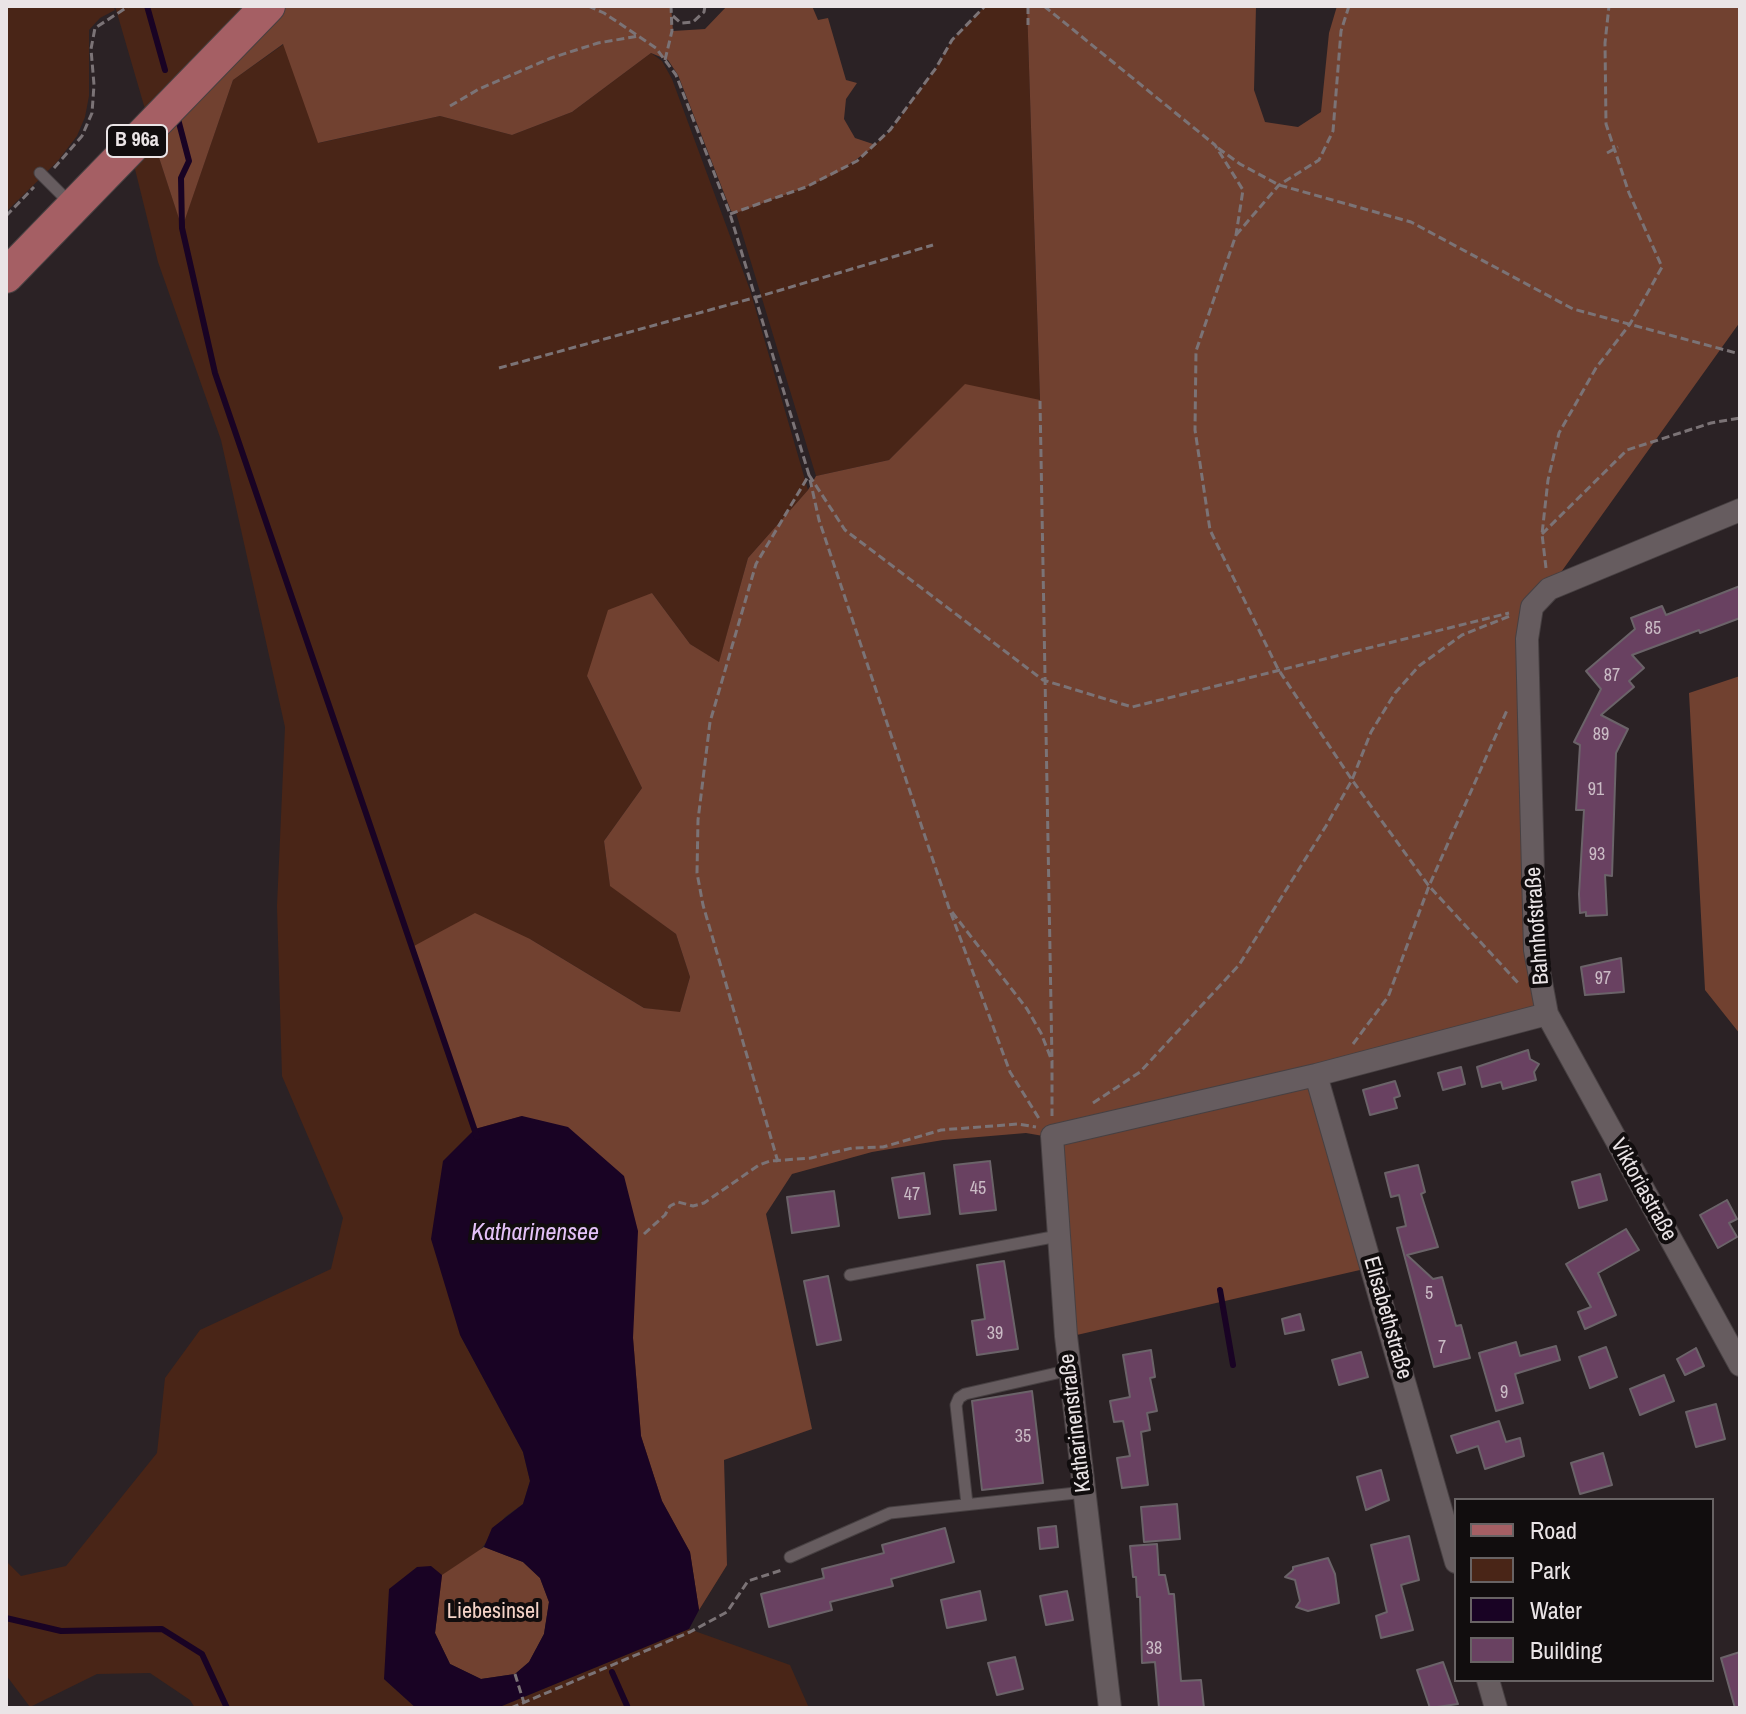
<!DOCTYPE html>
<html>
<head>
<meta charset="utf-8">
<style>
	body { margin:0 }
	#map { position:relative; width:1746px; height:1714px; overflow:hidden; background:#2b2225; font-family:"Archivo Narrow",sans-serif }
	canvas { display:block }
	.frame { position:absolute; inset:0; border:8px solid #eae4e6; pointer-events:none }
	.legend { position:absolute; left:1454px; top:1498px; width:260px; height:184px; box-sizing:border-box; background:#110d0e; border:2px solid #686364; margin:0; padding:10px 14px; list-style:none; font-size:24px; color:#eae4e6 }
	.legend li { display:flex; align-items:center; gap:16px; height:40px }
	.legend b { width:40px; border:2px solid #686364 }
</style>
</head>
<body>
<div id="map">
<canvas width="1746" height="1714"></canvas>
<div class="frame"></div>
<ul class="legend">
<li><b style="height:10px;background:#a55f64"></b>Road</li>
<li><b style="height:22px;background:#492517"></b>Park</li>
<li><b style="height:22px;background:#190324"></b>Water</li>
<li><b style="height:22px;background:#694161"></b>Building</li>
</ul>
</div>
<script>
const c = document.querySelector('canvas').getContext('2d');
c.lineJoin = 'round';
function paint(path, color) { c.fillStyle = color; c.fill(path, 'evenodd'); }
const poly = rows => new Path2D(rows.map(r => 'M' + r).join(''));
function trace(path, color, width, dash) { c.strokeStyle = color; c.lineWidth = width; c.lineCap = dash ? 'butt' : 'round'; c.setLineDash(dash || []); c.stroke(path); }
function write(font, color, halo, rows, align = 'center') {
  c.font = font + ' "Archivo Narrow",sans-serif'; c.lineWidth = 8; c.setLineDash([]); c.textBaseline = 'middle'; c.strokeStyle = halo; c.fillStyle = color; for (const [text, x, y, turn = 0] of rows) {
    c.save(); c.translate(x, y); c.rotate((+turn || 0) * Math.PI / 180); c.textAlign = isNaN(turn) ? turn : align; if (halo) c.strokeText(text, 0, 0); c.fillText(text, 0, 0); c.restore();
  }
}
paint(poly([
	[6,6,113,6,115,10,100,18,89,30,89,96,85,117,77,136,57,162,6,212],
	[115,6,248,6,145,109],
	[985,6,1027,6,1040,401,954,396,889,460,816,476,736,213,806,187,857,161,891,130,936,68,952,40],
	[284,44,319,143,440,116,512,135,572,112,651,53,662,61,672,79,750,290,808,490,748,558,719,663,690,644,652,593,587,676,642,788,604,841,610,885,676,934,690,977,680,1013,644,1008,530,939,727,1565,699,1610,690,1552,460,1335,523,1452,530,1481,523,1504,505,1517,384,1679,416,1708,195,1708,190,1700,150,1673,97,1674,30,1707,6,1675,6,1561,21,1576,66,1566,157,1453,165,1378,200,1330,331,1269,343,1218,282,1076,277,906,285,727,221,440,158,262,133,161,151,133,182,227,233,80],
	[689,1629,790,1665,809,1708,497,1708]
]), '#492517');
paint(poly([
	[274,6,671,6,673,31,705,29,727,6,812,6,818,20,828,18,846,80,857,83,846,99,844,119,855,138,876,145,839,172,806,187,736,213,731,211,678,75,668,60,651,53,572,112,512,135,440,116,318,143,283,44,233,80,182,228,151,133],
	[1027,6,1256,6,1254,90,1265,122,1298,127,1321,112,1329,33,1337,6,1740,6,1740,322,1549,589,1532,607,1547,1014,1316,1075,1373,1267,1068,1337,1049,1137,1026,1133,943,1140,872,1152,792,1174,766,1214,812,1429,724,1460,727,1565,699,1610,690,1552,662,1501,641,1436,633,1338,522,1116,475,1129,414,946,475,913,530,939,644,1008,680,1012,690,977,676,934,610,886,604,841,642,788,587,676,608,610,652,593,690,644,719,662,748,558,808,490,816,476,889,460,965,384,1040,400],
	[1740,676,1740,1034,1705,990,1689,693],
	[484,1547,523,1562,540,1578,549,1602,544,1634,529,1662,515,1674,481,1679,450,1664,435,1633,442,1575]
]), '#714130');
paint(poly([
	[522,1116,568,1127,624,1176,638,1231,633,1338,641,1436,662,1501,690,1552,699,1610,689,1629,497,1708,416,1708,384,1679,389,1589,417,1567,431,1566,442,1575,435,1633,450,1664,481,1679,515,1674,529,1662,544,1634,549,1602,540,1578,523,1562,484,1547,492,1528,523,1504,530,1481,523,1452,460,1335,431,1239,443,1161,475,1129]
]), '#190324');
trace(poly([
	[147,6,165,70],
	[178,119,189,161,181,178,182,228,215,373,477,1137],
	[1220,1290,1233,1365],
	[6,1618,61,1631,162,1629,202,1654,227,1708],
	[612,1672,628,1708]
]), '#190324', 6);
const building = poly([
	[1740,586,1740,618,1700,633,1699,630,1632,655,1644,668,1629,681,1634,687,1601,715,1628,729,1616,753,1612,876,1605,875,1607,915,1586,916,1586,912,1580,913,1579,894,1584,810,1576,810,1580,745,1574,742,1601,689,1586,671,1635,629,1631,618,1662,606,1666,615,1740,586],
	[1621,958,1624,992,1585,995,1581,967,1621,958],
	[1528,1050,1530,1059,1539,1064,1534,1072,1536,1080,1503,1089,1501,1082,1482,1087,1477,1067,1528,1050],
	[1461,1067,1465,1084,1443,1090,1438,1073,1461,1067],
	[1395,1081,1400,1096,1394,1098,1397,1108,1370,1115,1363,1090,1395,1081],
	[990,1161,996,1210,960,1214,954,1165,990,1161],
	[1418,1165,1425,1192,1421,1194,1438,1247,1407,1255,1433,1279,1442,1277,1456,1326,1461,1325,1470,1358,1434,1367,1397,1228,1406,1226,1399,1195,1391,1197,1385,1173,1418,1165],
	[924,1173,930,1214,899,1218,892,1178,924,1173],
	[1600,1174,1607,1200,1579,1208,1572,1182,1600,1174],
	[834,1191,839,1226,792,1233,787,1197,834,1191],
	[1727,1200,1737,1219,1729,1223,1737,1237,1718,1248,1700,1215,1727,1200],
	[1626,1229,1639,1250,1598,1273,1616,1315,1585,1329,1578,1312,1591,1307,1566,1264,1626,1229],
	[1004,1261,1018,1349,977,1355,972,1321,985,1319,977,1265,1004,1261],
	[828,1276,841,1340,817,1345,804,1281,828,1276],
	[1300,1314,1304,1330,1285,1334,1282,1319,1300,1314],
	[1516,1342,1520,1356,1556,1346,1560,1360,1515,1374,1523,1403,1496,1411,1479,1353,1516,1342],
	[1606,1347,1617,1377,1590,1388,1579,1357,1606,1347],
	[1696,1348,1704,1366,1685,1375,1677,1359,1696,1348],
	[1151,1350,1155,1377,1150,1378,1157,1411,1147,1413,1150,1430,1141,1432,1148,1485,1122,1488,1117,1458,1130,1456,1123,1421,1114,1422,1110,1401,1130,1397,1123,1355,1151,1350],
	[1361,1352,1368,1377,1339,1385,1332,1360,1361,1352],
	[1664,1375,1674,1401,1640,1415,1630,1389,1664,1375],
	[1032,1391,1043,1483,982,1490,972,1401,1032,1391],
	[1716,1404,1725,1439,1696,1447,1686,1412,1716,1404],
	[1499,1421,1506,1442,1520,1438,1524,1456,1485,1469,1478,1446,1457,1453,1451,1436,1499,1421],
	[1603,1453,1612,1485,1580,1494,1571,1463,1603,1453],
	[1381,1470,1389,1500,1366,1510,1357,1477,1381,1470],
	[1177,1504,1180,1539,1144,1542,1141,1507,1177,1504],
	[1056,1526,1058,1547,1040,1549,1038,1528,1056,1526],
	[945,1528,954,1562,891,1579,893,1586,830,1602,832,1610,769,1627,761,1594,824,1578,822,1569,884,1553,882,1545,945,1528],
	[1409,1536,1419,1580,1401,1585,1413,1630,1381,1638,1376,1616,1387,1612,1371,1545,1409,1536],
	[1157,1544,1159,1575,1165,1575,1169,1594,1174,1594,1181,1681,1201,1680,1204,1708,1159,1708,1155,1662,1142,1663,1140,1597,1137,1597,1136,1577,1133,1577,1130,1546,1157,1544],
	[1328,1558,1335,1574,1339,1603,1308,1611,1296,1607,1300,1601,1295,1580,1285,1577,1293,1570,1293,1567,1328,1558],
	[980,1591,986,1620,947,1628,941,1600,980,1591],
	[1067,1591,1073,1620,1046,1625,1040,1596,1067,1591],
	[1740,1652,1740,1708,1735,1708,1721,1658,1740,1652],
	[1015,1657,1023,1689,997,1695,988,1663,1015,1657],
	[1443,1662,1458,1704,1430,1708,1417,1670,1443,1662]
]);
paint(building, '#694161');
trace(building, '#6b6369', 2);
const service = poly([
	[40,173,70,203],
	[850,1275,1058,1236],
	[967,1504,956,1405,959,1398,965,1394,1070,1370],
	[790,1557,890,1513,1085,1492]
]);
const minor = poly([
	[1547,1014,1740,1365],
	[1316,1075,1456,1562],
	[1488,1680,1496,1708],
	[1110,1708,1066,1336,1052,1136,1316,1075,1547,1014,1535,950,1527,639,1532,607,1549,589,1740,510]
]);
const primary = poly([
	[6,276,268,6]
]);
trace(service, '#474042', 13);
trace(minor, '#474042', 24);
trace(primary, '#474042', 36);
trace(poly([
	[455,6,461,6],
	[588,6,604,13,656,48,676,75,730,214,809,475,819,520,949,908,1010,1072,1040,1120],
	[1028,6,1028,25],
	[1044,6,1215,145,1243,190,1236,235,1196,351,1195,430,1210,530,1278,669,1352,780,1429,886,1520,985],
	[673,16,681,23,693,22,704,12,705,6],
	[665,60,672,31,671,6],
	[450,106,479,89,551,58,598,43,639,36],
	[1218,148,1240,164,1279,185,1411,222,1573,309,1740,354],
	[1607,153,1618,147],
	[54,168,82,136,92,113,94,85,91,49,95,28,129,6],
	[730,214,806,187,857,161,890,130,936,68,952,40,985,6],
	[6,216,34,187],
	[1236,235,1279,185,1319,160,1333,131,1341,31,1349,6],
	[499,368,757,297,933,245],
	[1040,401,1052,1061],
	[1542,534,1627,450,1711,423,1740,418],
	[1546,568,1542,534,1548,480,1559,433,1596,368,1630,324,1662,267,1629,193,1606,124,1605,43,1609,6],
	[952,912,1027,1009,1041,1033,1052,1061,1052,1116],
	[1353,1044,1388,997,1429,886,1508,708],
	[1093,1103,1140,1072,1239,965,1326,826,1352,780,1371,732,1395,693,1419,666,1462,635,1510,616],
	[778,1162,703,905,697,873,698,820,710,722,756,564,809,475,845,530,1043,680,1132,707,1509,613],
	[644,1234,665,1215,670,1206,678,1202,693,1206,704,1203,759,1165,770,1161,811,1158,852,1148,883,1147,941,1130,1018,1124,1036,1127],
	[515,1674,524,1703],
	[511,1708,690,1632,727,1612,748,1581,782,1570]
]), '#7b7376', 3, [8, 4]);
trace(service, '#665c5f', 11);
trace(minor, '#665c5f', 22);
trace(primary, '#a55f64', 34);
write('18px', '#cabbc5', null, [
	["85",1653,629],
	["87",1612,676],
	["89",1601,735],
	["91",1596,790],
	["93",1597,855],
	["97",1603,979],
	["45",978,1189],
	["47",912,1195],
	["5",1429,1294],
	["39",995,1334],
	["7",1442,1348],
	["9",1504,1393],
	["35",1023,1437],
	["38",1154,1649]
]);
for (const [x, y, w] of [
	[137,141,60]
]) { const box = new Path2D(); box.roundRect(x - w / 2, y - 16, w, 32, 6); c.fillStyle = '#110d0e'; c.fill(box); trace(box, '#eae4e6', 2); }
write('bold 20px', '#eae4e6', null, [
	["B 96a",137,141]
]);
write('22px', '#eae4e6', '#110d0e', [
	["Bahnhofstraße",1538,926,-94],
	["Viktoriastraße",1643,1190,61],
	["Elisabethstraße",1387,1318,74],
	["Katharinenstraße",1076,1423,-97]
]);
write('22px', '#f5d4c8', '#110d0e', [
	["Liebesinsel",493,1612]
]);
write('italic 24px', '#e4c2f8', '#110d0e', [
	["Katharinensee",535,1234]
]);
</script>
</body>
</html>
